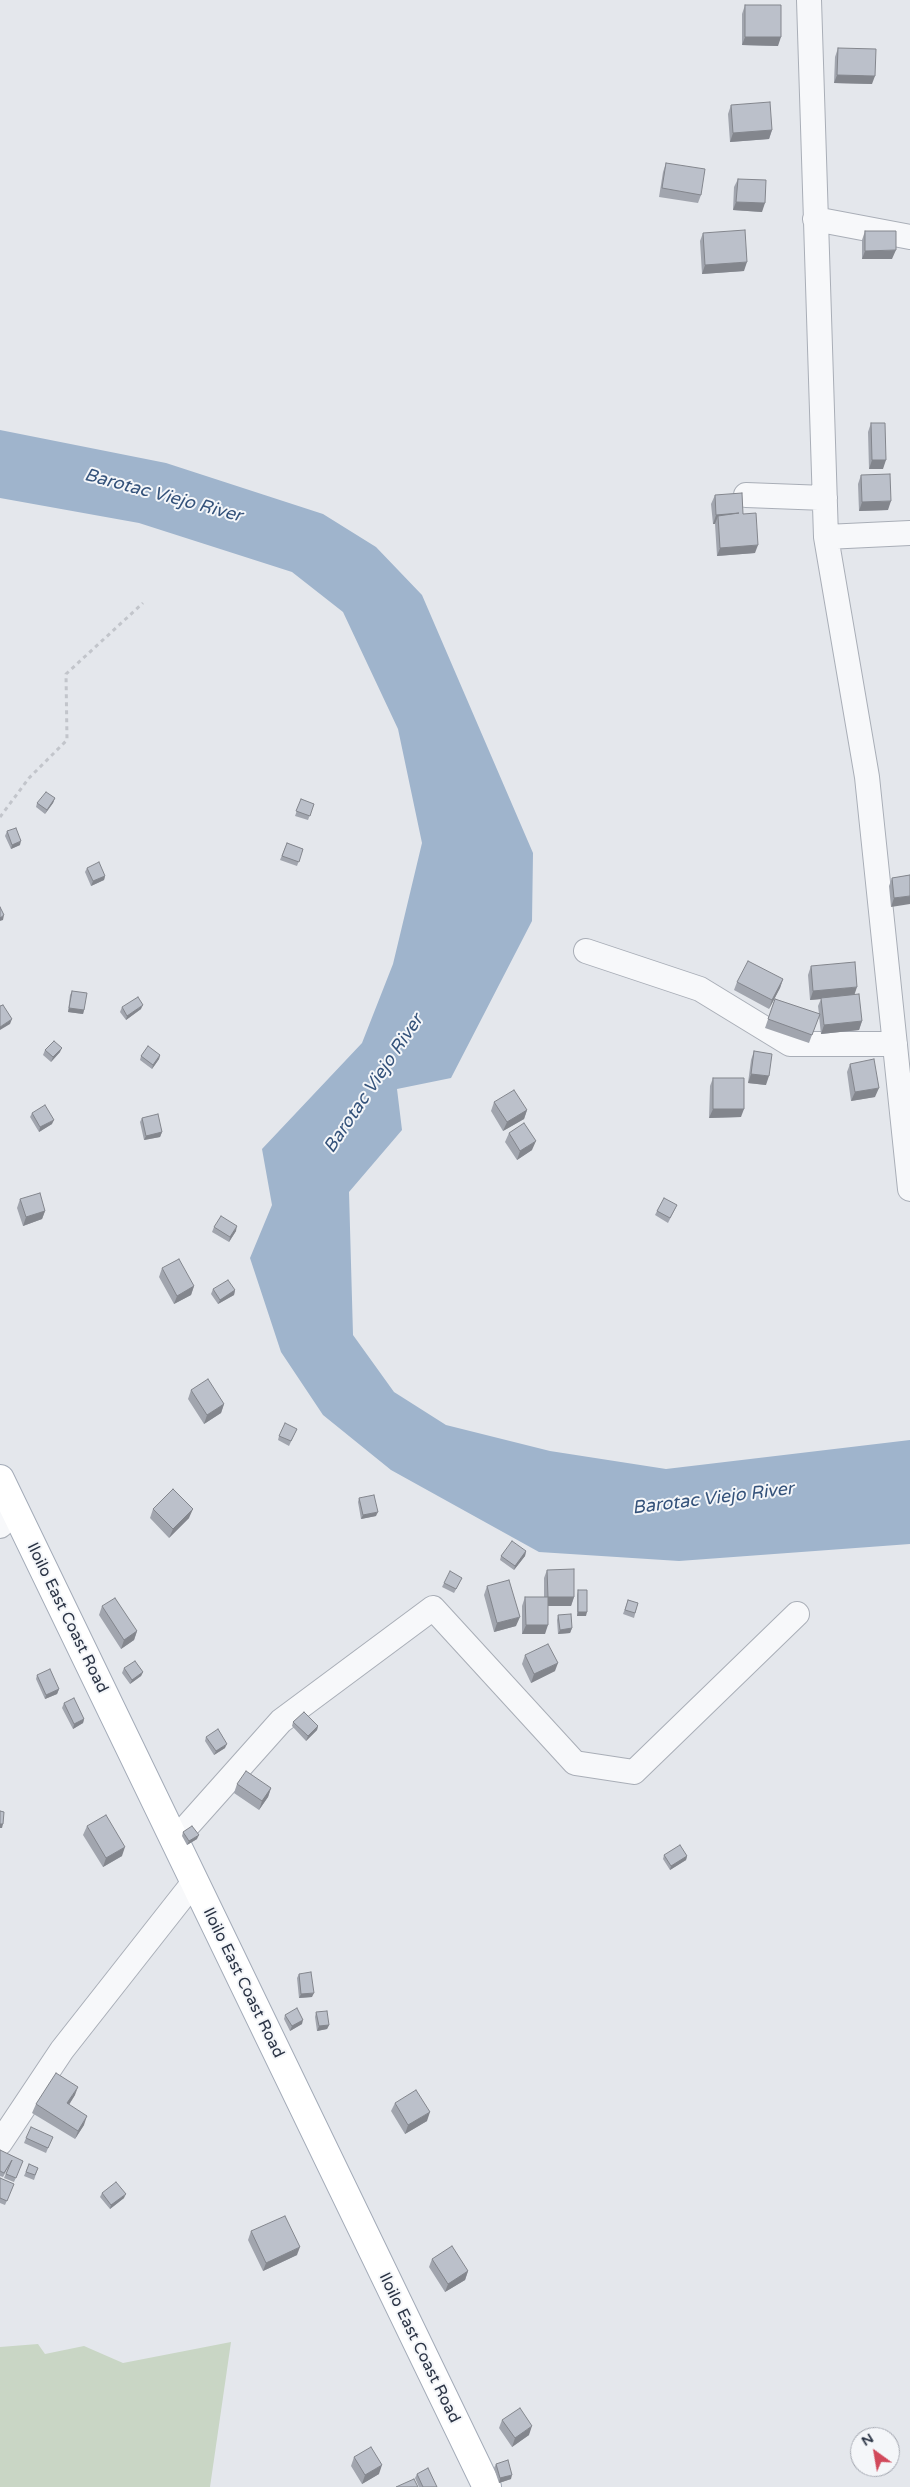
<!DOCTYPE html>
<html>
<head>
<meta charset="utf-8">
<style>
	body { margin:0 }
	#map { position:relative; width:910px; height:2487px; overflow:hidden; background:#e4e7ec; font-family:"Varela Round",sans-serif }
	canvas { display:block }
	.north { position:absolute; left:850px; top:2427px; width:50px; height:50px; box-sizing:border-box; background:#f4f6f9; border:1px solid #a4a8b1; border-radius:50%; rotate:328deg; font-size:14px; font-weight:700; line-height:20px; text-align:center; color:#2b3445 }
	.north::after { content:''; display:block; margin:auto; width:18px; height:22px; background:#d1495b; clip-path:polygon(50% 0,100% 100%,50% 72%,0 100%) }
</style>
</head>
<body>
<div id="map">
<canvas width="910" height="2487"></canvas>
<div class="north">N</div>
</div>
<script>
const c = document.querySelector('canvas').getContext('2d');
c.lineJoin = 'round';
function paint(path, color) { c.fillStyle = color; c.fill(path, 'evenodd'); }
const poly = rows => new Path2D(rows.map(r => 'M' + r).join(''));
function trace(path, color, width, dash) { c.strokeStyle = color; c.lineWidth = width; c.lineCap = dash ? 'butt' : 'round'; c.setLineDash(dash || []); c.stroke(path); }
function write(font, color, halo, rows, align = 'center') {
  c.font = font + ' "Varela Round",sans-serif'; c.lineWidth = 4; c.setLineDash([]); c.textBaseline = 'middle'; c.strokeStyle = halo; c.fillStyle = color; for (const [text, x, y, turn = 0] of rows) {
    c.save(); c.translate(x, y); c.rotate((+turn || 0) * Math.PI / 180); c.textAlign = isNaN(turn) ? turn : align; if (halo) c.strokeText(text, 0, 0); c.fillText(text, 0, 0); c.restore();
  }
}
paint(poly([
	[231,2342,210,2487,0,2487,0,2347,38,2344,45,2354,84,2346,123,2363]
]), '#c9d6c5');
paint(poly([
	[0,430,166,463,323,514,376,547,422,595,533,853,532,921,451,1078,397,1089,402,1130,349,1192,353,1335,394,1392,446,1425,550,1451,666,1469,910,1440,910,1544,679,1561,539,1552,391,1470,323,1415,281,1352,250,1258,272,1205,262,1149,362,1043,393,964,422,843,398,729,343,612,292,572,139,523,0,498]
]), '#9fb4cc');
const minor = poly([
	[809,0,826,537,867,777,910,1189],
	[815,219,910,237],
	[746,495,825,498],
	[826,537,910,533],
	[586,951,700,989,790,1044,895,1044],
	[0,1526,16,1512],
	[174,1841,281,1721,433,1608,575,1763,634,1772,797,1614],
	[0,2143,62,2050,194,1882]
]);
const major = poly([
	[0,1479,487,2487]
]);
trace(minor, '#a9aeb7', 26);
trace(major, '#a3abb8', 30);
trace(poly([
	[0,817,29,778,67,740,66,674,143,603]
]), '#c2c5cb', 3, [4, 4]);
trace(minor, '#f7f8fa', 24);
trace(major, '#fff', 28);
paint(poly([
	[745,5,778,46,742,45,742,14],
	[838,48,872,84,834,83,835,57],
	[731,105,772,130,769,139,730,142,728,114],
	[666,163,701,195,698,203,659,197,663,172],
	[738,179,762,212,733,210,734,187],
	[865,231,892,259,862,259,862,240],
	[703,233,744,271,702,274,700,241],
	[871,423,883,469,869,469,868,432],
	[861,475,888,510,859,511,858,484],
	[715,495,743,514,755,553,717,556,715,524,713,524,711,504],
	[55,798,53,803,45,814,36,807,37,803],
	[301,799,314,804,308,820,295,816],
	[7,831,20,845,11,849,5,836],
	[287,843,303,849,297,866,280,860],
	[87,868,105,876,104,880,91,886,85,872],
	[910,875,891,907,889,886,892,878],
	[811,966,854,995,862,1021,859,1030,821,1034,819,1016,809,1043,765,1028,775,999,819,1014,818,1006,821,999,810,1000,808,975],
	[783,979,780,988,769,1009,734,990,737,982],
	[72,991,84,1010,83,1014,68,1012,70,995],
	[122,1007,141,1009,126,1020,120,1012],
	[45,1050,60,1052,51,1062,43,1055],
	[754,1051,766,1085,748,1083,751,1060],
	[160,1055,159,1059,152,1069,140,1060,141,1056],
	[850,1064,875,1097,851,1101,847,1072],
	[713,1078,741,1117,709,1118,710,1086],
	[494,1102,527,1110,524,1119,503,1131,491,1111],
	[32,1113,52,1124,39,1132,30,1117],
	[142,1118,162,1132,160,1137,144,1140,140,1122],
	[509,1133,532,1150,517,1160,505,1142],
	[20,1199,45,1211,42,1219,23,1226,17,1208],
	[677,1205,668,1223,655,1215,657,1211],
	[214,1227,236,1231,229,1242,212,1232],
	[162,1268,194,1286,191,1295,174,1304,159,1277],
	[213,1289,235,1290,234,1295,218,1304,211,1294],
	[191,1390,224,1404,221,1413,204,1424,188,1399],
	[297,1429,289,1446,278,1440,279,1436],
	[359,1498,376,1516,361,1519,358,1502],
	[153,1509,189,1518,169,1538,150,1518],
	[526,1551,525,1556,514,1570,500,1560,501,1556],
	[547,1570,574,1597,571,1606,548,1606,545,1634,522,1634,522,1606,525,1597,544,1597,544,1578],
	[460,1582,454,1593,442,1587,444,1583],
	[487,1586,516,1626,494,1632,484,1595],
	[578,1590,586,1616,577,1616,577,1595],
	[628,1600,638,1603,634,1618,623,1614],
	[102,1606,137,1631,134,1640,121,1649,99,1615],
	[558,1615,572,1628,570,1633,558,1634,557,1620],
	[525,1655,555,1671,531,1683,522,1664],
	[124,1668,143,1672,141,1676,130,1684,122,1673],
	[37,1675,59,1689,57,1694,45,1699,36,1679],
	[64,1703,84,1719,83,1723,73,1729,62,1708],
	[293,1722,318,1726,317,1730,306,1741,292,1726],
	[206,1737,225,1748,214,1755,205,1741],
	[237,1784,271,1788,268,1797,259,1810,234,1793],
	[87,1826,122,1856,103,1867,83,1835],
	[183,1832,197,1839,187,1845,182,1836],
	[664,1855,687,1856,686,1860,670,1870,663,1859],
	[299,1974,312,1997,299,1998,297,1978],
	[316,2012,329,2025,327,2029,317,2031,315,2017],
	[285,2015,302,2024,290,2031,284,2019],
	[75,2095,69,2105,84,2125,75,2139,32,2113,36,2104],
	[395,2103,427,2121,405,2134,391,2111],
	[26,2138,51,2141,46,2153,24,2143],
	[0,2150,23,2161,14,2182,4,2178,9,2166,3,2177,0,2176],
	[29,2164,38,2168,34,2180,24,2176],
	[0,2178,14,2184,5,2205,0,2203],
	[102,2193,124,2198,110,2209,100,2197],
	[251,2231,297,2255,263,2271,248,2240],
	[432,2259,468,2271,465,2280,445,2292,429,2267],
	[502,2420,529,2435,512,2447,499,2428],
	[354,2457,379,2474,362,2484,351,2466],
	[496,2464,511,2479,499,2483,494,2468],
	[417,2474,437,2487,419,2487,415,2478]
]), '#a1a5ae');
paint(poly([
	[745,37,781,37,778,46,742,45],
	[837,75,875,76,872,84,834,83],
	[772,130,769,139,730,142,733,133],
	[736,202,765,203,762,212,733,210],
	[896,250,892,259,862,259,865,251],
	[747,262,744,271,702,274,705,265],
	[872,460,886,460,883,469,869,469],
	[891,501,888,510,859,511,862,502],
	[739,513,718,516,715,524,713,524,716,515],
	[758,545,755,553,717,556,720,548],
	[55,798,53,803,45,814,47,810],
	[21,841,20,845,11,849,12,845],
	[105,876,104,880,91,886,93,881],
	[910,896,910,904,891,907,894,898],
	[4,915,3,920,0,921,0,918],
	[783,979,780,988,769,1009,772,1000],
	[857,987,854,996,810,1000,813,991],
	[143,1005,141,1009,126,1020,127,1016],
	[69,1008,84,1010,83,1014,68,1012],
	[12,1019,10,1024,0,1030,0,1027],
	[862,1021,859,1030,821,1034,824,1025],
	[62,1048,60,1052,51,1062,53,1057],
	[160,1055,159,1059,152,1069,153,1065],
	[751,1074,769,1076,766,1085,748,1083],
	[879,1088,875,1097,851,1101,855,1092],
	[713,1109,744,1109,741,1117,709,1118],
	[527,1110,524,1119,503,1131,507,1122],
	[54,1120,52,1124,39,1132,40,1127],
	[162,1132,160,1137,144,1140,146,1136],
	[536,1141,532,1150,517,1160,520,1151],
	[45,1211,42,1219,23,1226,26,1217],
	[237,1226,236,1231,229,1242,230,1237],
	[194,1286,191,1295,174,1304,177,1296],
	[235,1290,234,1295,218,1304,220,1300],
	[224,1404,221,1413,204,1424,207,1415],
	[193,1509,189,1518,169,1538,173,1529],
	[378,1512,376,1516,361,1519,363,1515],
	[526,1551,525,1556,514,1570,515,1566],
	[548,1597,574,1597,571,1606,544,1606],
	[578,1612,587,1612,586,1616,577,1616],
	[520,1617,516,1626,494,1632,497,1623],
	[526,1625,548,1625,545,1634,522,1634],
	[572,1628,570,1633,558,1634,560,1630],
	[137,1631,134,1640,121,1649,124,1640],
	[558,1663,555,1671,531,1683,534,1674],
	[143,1672,141,1676,130,1684,132,1680],
	[59,1689,57,1694,45,1699,46,1695],
	[84,1719,83,1723,73,1729,74,1724],
	[318,1726,317,1730,306,1741,308,1736],
	[227,1744,225,1748,214,1755,216,1751],
	[271,1788,268,1797,259,1810,262,1801],
	[0,1824,3,1824,2,1828,0,1828],
	[199,1835,197,1839,187,1845,189,1841],
	[125,1847,122,1856,103,1867,106,1858],
	[687,1856,686,1860,670,1870,671,1866],
	[314,1993,312,1997,299,1998,301,1994],
	[303,2020,302,2024,290,2031,292,2026],
	[329,2025,327,2029,317,2031,319,2026],
	[78,2087,75,2095,64,2112,67,2103],
	[430,2112,427,2121,405,2134,408,2125],
	[87,2116,84,2125,75,2139,78,2131],
	[126,2194,124,2198,110,2209,111,2205],
	[300,2247,297,2255,263,2271,266,2263],
	[468,2271,465,2280,445,2292,448,2284],
	[532,2426,529,2435,512,2447,515,2438],
	[382,2465,379,2474,362,2484,365,2475],
	[512,2475,511,2479,499,2483,500,2478]
]), '#83868d');
const building = poly([
	[745,5,781,5,781,37,745,37,745,5],
	[838,48,876,49,875,76,837,75,838,48],
	[770,102,772,130,733,133,731,105,770,102],
	[666,163,705,169,701,195,662,188,666,163],
	[738,179,766,180,765,203,736,202,738,179],
	[745,230,747,262,705,265,703,233,745,230],
	[865,231,896,231,896,250,865,251,865,231],
	[871,423,885,423,886,460,872,460,871,423],
	[890,474,891,501,862,502,861,475,890,474],
	[742,493,743,514,756,513,758,545,720,548,718,516,739,513,716,515,715,495,742,493],
	[46,792,55,798,47,810,37,803,46,792],
	[301,799,314,804,310,816,296,811,301,799],
	[16,828,21,841,12,845,7,831,16,828],
	[287,843,303,849,299,862,282,856,287,843],
	[99,862,105,876,93,881,87,868,99,862],
	[910,875,910,896,894,898,892,878,910,875],
	[0,907,4,915,0,918,0,907],
	[748,961,783,979,772,1000,737,982,748,961],
	[855,962,857,987,813,991,811,966,855,962],
	[72,991,87,993,84,1010,69,1008,72,991],
	[859,994,862,1021,824,1025,821,998,859,994],
	[138,997,143,1005,127,1016,122,1007,138,997],
	[775,999,820,1014,812,1035,768,1019,775,999],
	[3,1005,12,1019,0,1027,0,1006,3,1005],
	[54,1041,62,1048,53,1057,45,1050,54,1041],
	[148,1046,160,1055,153,1065,141,1056,148,1046],
	[754,1051,772,1054,769,1076,751,1074,754,1051],
	[874,1059,879,1088,855,1092,850,1064,874,1059],
	[713,1078,744,1078,744,1109,713,1109,713,1078],
	[514,1090,527,1110,507,1122,494,1102,514,1090],
	[45,1105,54,1120,40,1127,32,1113,45,1105],
	[158,1114,162,1132,146,1136,142,1118,158,1114],
	[524,1123,536,1141,520,1151,509,1133,524,1123],
	[40,1193,45,1211,26,1217,20,1199,40,1193],
	[664,1198,677,1205,670,1218,657,1211,664,1198],
	[221,1216,237,1226,230,1237,214,1227,221,1216],
	[179,1259,194,1286,177,1296,162,1268,179,1259],
	[228,1280,235,1290,220,1300,213,1289,228,1280],
	[208,1379,224,1404,207,1415,191,1390,208,1379],
	[285,1423,297,1429,291,1441,279,1436,285,1423],
	[173,1489,193,1509,173,1529,153,1509,173,1489],
	[374,1495,378,1512,363,1515,359,1498,374,1495],
	[512,1541,526,1551,515,1566,501,1556,512,1541],
	[574,1569,574,1597,548,1597,547,1570,574,1569],
	[450,1571,462,1578,456,1589,444,1583,450,1571],
	[509,1580,520,1617,497,1623,487,1586,509,1580],
	[578,1590,587,1590,587,1612,578,1612,578,1590],
	[525,1597,548,1597,548,1625,526,1625,525,1597],
	[115,1598,137,1631,124,1640,102,1606,115,1598],
	[628,1600,638,1603,635,1613,625,1610,628,1600],
	[571,1614,572,1628,560,1630,558,1615,571,1614],
	[548,1644,558,1663,534,1674,525,1655,548,1644],
	[135,1661,143,1672,132,1680,124,1668,135,1661],
	[50,1669,59,1689,46,1695,37,1675,50,1669],
	[74,1698,84,1719,74,1724,64,1703,74,1698],
	[304,1712,318,1726,308,1736,293,1722,304,1712],
	[218,1729,227,1744,216,1751,206,1737,218,1729],
	[246,1771,271,1788,262,1801,237,1784,246,1771],
	[0,1811,4,1812,3,1824,0,1824,0,1811],
	[106,1815,125,1847,106,1858,87,1826,106,1815],
	[192,1826,199,1835,189,1841,183,1832,192,1826],
	[680,1845,687,1856,671,1866,664,1855,680,1845],
	[311,1972,314,1993,301,1994,299,1974,311,1972],
	[297,2008,303,2020,292,2026,285,2015,297,2008],
	[327,2011,329,2025,319,2026,316,2012,327,2011],
	[56,2073,78,2087,67,2103,87,2116,78,2131,36,2104,56,2073],
	[416,2090,430,2112,408,2125,395,2103,416,2090],
	[31,2127,53,2137,48,2148,26,2138,31,2127],
	[0,2150,23,2161,16,2178,6,2174,12,2160,4,2173,0,2171,0,2150],
	[29,2164,38,2168,35,2175,26,2172,29,2164],
	[0,2178,14,2184,7,2201,0,2198,0,2178],
	[116,2182,126,2194,111,2205,102,2193,116,2182],
	[285,2216,300,2247,266,2263,251,2231,285,2216],
	[452,2246,468,2271,448,2284,432,2259,452,2246],
	[520,2408,532,2426,515,2438,502,2420,520,2408],
	[371,2447,382,2465,365,2475,354,2457,371,2447],
	[508,2460,512,2475,500,2478,496,2464,508,2460],
	[428,2468,437,2487,423,2487,417,2474,428,2468],
	[414,2479,418,2487,396,2487,414,2479]
]);
paint(building, '#bbc0ca');
trace(building, '#83868d', 1);
write('16px', '#2b3445', '#f4f6f9', [
	["Iloilo East Coast Road",67,1618,64],
	["Iloilo East Coast Road",243,1983,64],
	["Iloilo East Coast Road",419,2348,64]
]);
write('italic 18px', '#34527a', '#f4f6f9', [
	["Barotac Viejo River",163,496,15],
	["Barotac Viejo River",374,1084,-56],
	["Barotac Viejo River",713,1499,-7]
]);
</script>
</body>
</html>
